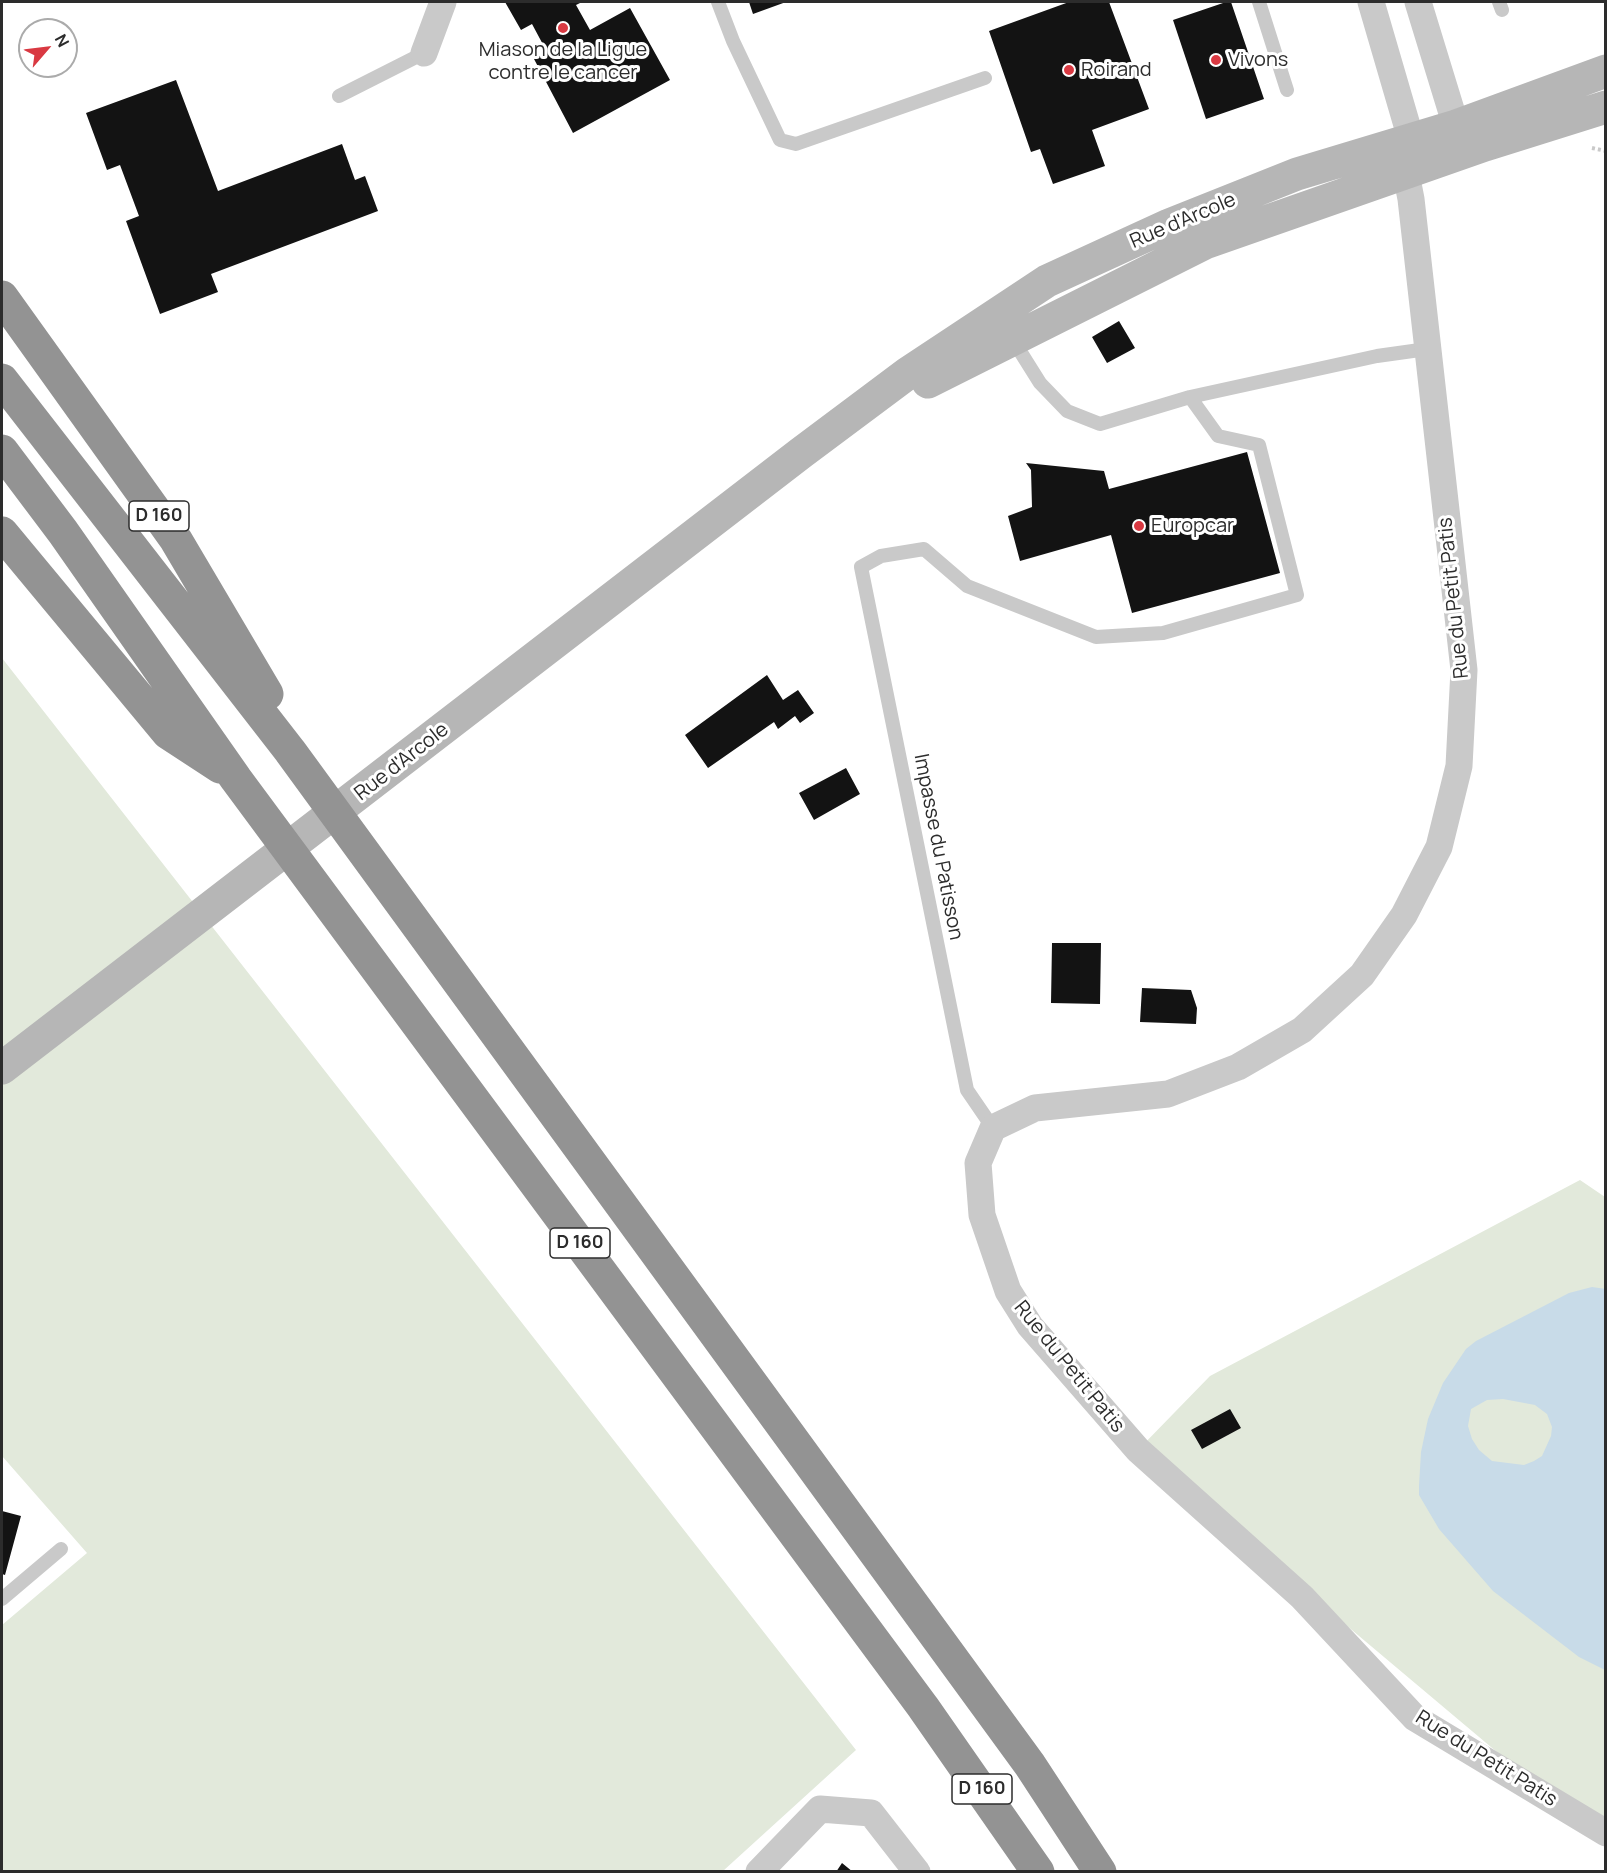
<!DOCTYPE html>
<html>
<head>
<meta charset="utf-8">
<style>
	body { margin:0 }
	#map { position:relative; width:1607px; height:1873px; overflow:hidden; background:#fff; font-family:Manrope,sans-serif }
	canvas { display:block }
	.frame { position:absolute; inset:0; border:3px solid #2c2c2c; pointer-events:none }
	.north { position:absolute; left:18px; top:18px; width:60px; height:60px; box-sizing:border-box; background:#fff; border:2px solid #ababab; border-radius:50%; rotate:62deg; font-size:16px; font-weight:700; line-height:24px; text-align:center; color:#2c2c2c }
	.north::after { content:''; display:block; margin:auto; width:21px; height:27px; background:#d93942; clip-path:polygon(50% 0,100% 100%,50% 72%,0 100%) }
</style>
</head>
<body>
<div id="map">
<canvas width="1607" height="1873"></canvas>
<div class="frame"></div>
<div class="north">N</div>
</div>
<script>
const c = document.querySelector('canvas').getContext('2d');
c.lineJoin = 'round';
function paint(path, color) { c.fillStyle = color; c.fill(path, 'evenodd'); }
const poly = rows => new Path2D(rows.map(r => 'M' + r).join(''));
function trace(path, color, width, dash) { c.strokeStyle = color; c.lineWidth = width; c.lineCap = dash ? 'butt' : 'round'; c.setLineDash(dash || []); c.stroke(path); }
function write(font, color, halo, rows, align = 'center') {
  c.font = font + ' Manrope,sans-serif'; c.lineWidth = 6; c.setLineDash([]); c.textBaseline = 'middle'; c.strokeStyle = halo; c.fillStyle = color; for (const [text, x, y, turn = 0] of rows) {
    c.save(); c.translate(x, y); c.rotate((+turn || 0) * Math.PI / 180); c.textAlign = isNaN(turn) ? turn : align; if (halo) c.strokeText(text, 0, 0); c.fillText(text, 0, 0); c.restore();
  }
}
paint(poly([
	[2,658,856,1750,723,1871,2,1871,2,1625,87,1553,2,1456],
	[1580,1180,1605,1197,1605,1843,1138,1450,1210,1376]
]), '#e2e9db');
paint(poly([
	[1592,1287,1606,1289,1605,1670,1579,1657,1493,1591,1439,1529,1419,1495,1419,1486,1421,1452,1428,1419,1443,1383,1466,1349,1476,1341,1569,1293],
	[1503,1399,1535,1405,1547,1414,1552,1427,1551,1436,1542,1456,1534,1461,1524,1465,1492,1461,1479,1450,1472,1439,1468,1426,1471,1409,1487,1400]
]), '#c8dbe8');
paint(poly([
	[505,2,582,2,576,5,590,30,630,8,670,80,573,133,534,59,547,52,532,24,521,30],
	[749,2,786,2,753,14],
	[1069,2,1109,2,1149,109,1092,130,1105,166,1053,184,1040,149,1031,152,989,31],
	[1226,2,1231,2,1264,99,1206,119,1173,20],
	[176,80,218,191,342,144,355,180,365,176,378,211,211,274,218,292,160,314,126,221,139,216,120,165,107,170,86,113],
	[1119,321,1135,348,1107,363,1092,337],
	[1247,452,1280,573,1132,613,1111,535,1020,561,1008,516,1032,507,1031,470,1026,463,1104,471,1109,489],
	[767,675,783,700,798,690,814,713,800,723,795,716,778,729,774,722,708,768,685,735],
	[846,768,860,794,814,820,799,793],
	[1052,943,1101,943,1100,1004,1051,1003],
	[1142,988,1191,990,1197,1008,1196,1024,1140,1022],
	[1230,1409,1241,1428,1202,1449,1191,1430],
	[2,1511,21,1516,5,1575,2,1574],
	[842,1863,853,1872,836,1872]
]), '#131313');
trace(poly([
	[1592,148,1606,151]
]), '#c9c9c9', 4, [3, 3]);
trace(poly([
	[718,2,733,41,780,140,796,144,985,78],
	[1259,2,1287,90],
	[1499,2,1502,10],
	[339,96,424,53],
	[1190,397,1377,356,1427,349],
	[993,1128,967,1090,861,567,881,556,924,549,967,586,1096,637,1163,633,1297,595,1259,445,1218,436,1190,397,1100,424,1067,411,1040,383,1013,340],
	[2,1599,61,1549]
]), '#c9c9c9', 14);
trace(poly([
	[1371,2,1411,139,1404,157],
	[1418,2,1456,126,1440,136],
	[424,53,443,2],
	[1403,158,1411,199,1464,670,1459,766,1439,847,1404,915,1362,975,1302,1030,1238,1067,1168,1094,1035,1108,993,1128,978,1163,982,1215,1008,1291,1030,1326,1138,1450,1302,1597,1415,1718,1606,1833],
	[759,1872,820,1809,871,1813,917,1872]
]), '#c9c9c9', 27);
trace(poly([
	[928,382,1205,243,1485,145,1606,107],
	[2,1068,801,453,908,373,1047,281,1169,225,1297,174,1456,126,1606,71]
]), '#b6b6b6', 33);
trace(poly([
	[2,297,176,540,267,694],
	[2,380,290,751,1030,1765,1100,1872],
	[2,451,63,532,236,779,923,1707,1038,1872],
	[2,533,168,733,220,767]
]), '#939393', 33);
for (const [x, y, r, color] of [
	[563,28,6,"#d93942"],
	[1216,60,6,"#d93942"],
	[1069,70,6,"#d93942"],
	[1139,526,6,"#d93942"]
]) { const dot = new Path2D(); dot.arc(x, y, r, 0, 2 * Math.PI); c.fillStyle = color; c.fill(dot); trace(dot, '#fff', 2); }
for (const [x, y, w] of [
	[159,516,60],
	[580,1243,60],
	[982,1789,60]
]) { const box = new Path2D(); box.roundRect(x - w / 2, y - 15, w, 30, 4.5); c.fillStyle = '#fff'; c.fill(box); trace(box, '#2c2c2c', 1.5); }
write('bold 18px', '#2c2c2c', null, [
	["D 160",159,516],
	["D 160",580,1243],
	["D 160",982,1789]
]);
write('20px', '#2c2c2c', '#fff', [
	["Miason de la Ligue",563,50,"center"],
	["contre le cancer",563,73,"center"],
	["Vivons",1228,60],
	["Roirand",1081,70],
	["Europcar",1151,526]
], 'left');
write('20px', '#2c2c2c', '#fff', [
	["Rue d'Arcole",1183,221,-23],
	["Rue du Petit Patis",1454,598,-96],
	["Rue d'Arcole",402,762,-38],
	["Impasse du Patisson",938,847,79],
	["Rue du Petit Patis",1069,1367,51],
	["Rue du Petit Patis",1486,1759,32]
]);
</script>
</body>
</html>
